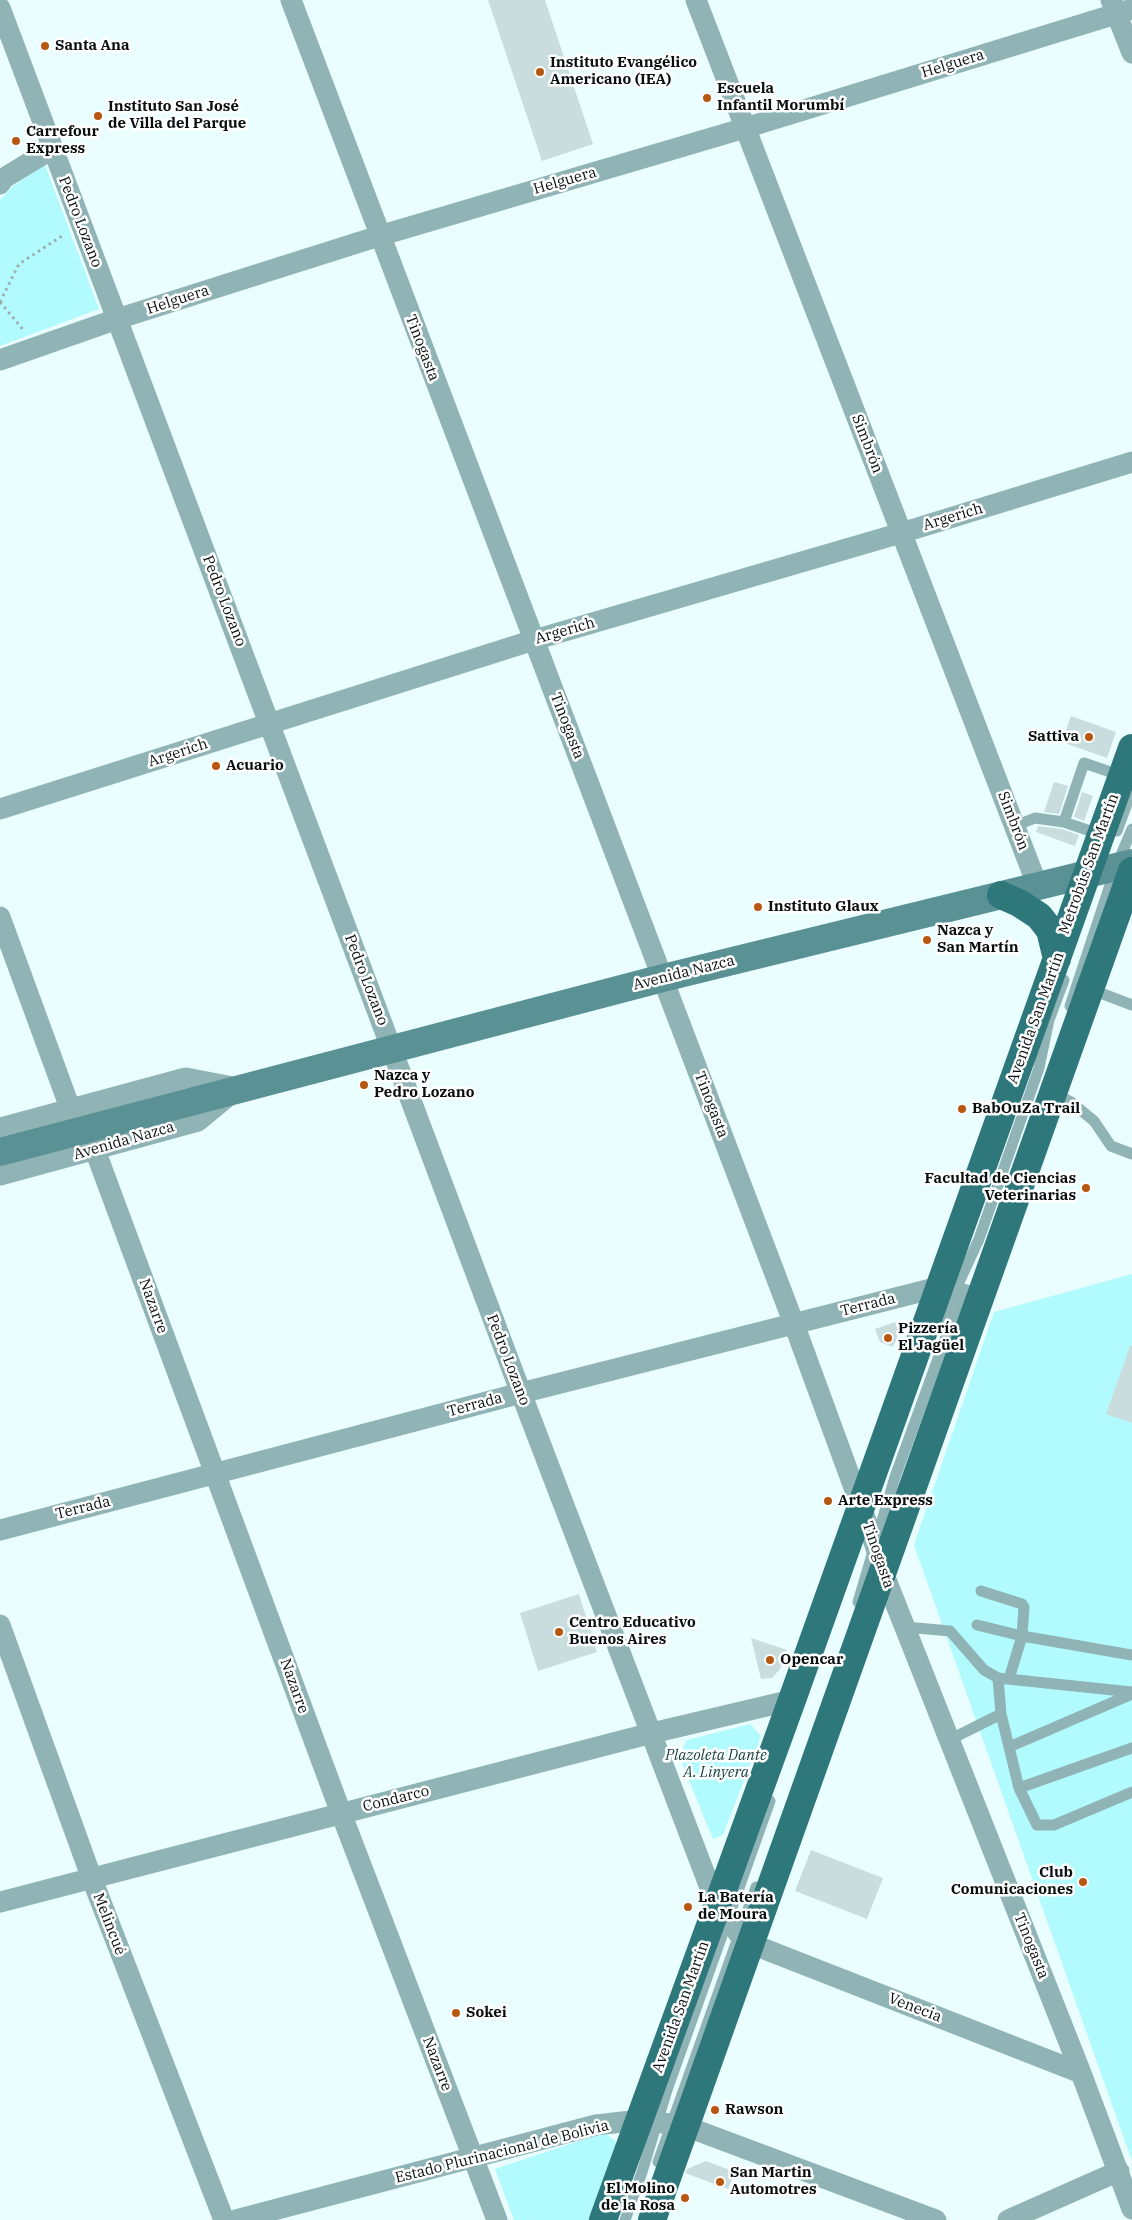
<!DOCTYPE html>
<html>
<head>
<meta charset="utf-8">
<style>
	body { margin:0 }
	canvas { display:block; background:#ebfeff }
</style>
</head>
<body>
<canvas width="1132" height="2220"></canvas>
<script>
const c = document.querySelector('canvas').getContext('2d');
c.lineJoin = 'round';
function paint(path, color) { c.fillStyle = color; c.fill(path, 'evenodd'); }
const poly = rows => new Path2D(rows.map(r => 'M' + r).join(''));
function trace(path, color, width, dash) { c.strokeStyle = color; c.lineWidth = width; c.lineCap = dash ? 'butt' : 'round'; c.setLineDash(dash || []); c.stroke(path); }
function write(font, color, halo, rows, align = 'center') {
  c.font = font + ' "IBM Plex Serif",serif'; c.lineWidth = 5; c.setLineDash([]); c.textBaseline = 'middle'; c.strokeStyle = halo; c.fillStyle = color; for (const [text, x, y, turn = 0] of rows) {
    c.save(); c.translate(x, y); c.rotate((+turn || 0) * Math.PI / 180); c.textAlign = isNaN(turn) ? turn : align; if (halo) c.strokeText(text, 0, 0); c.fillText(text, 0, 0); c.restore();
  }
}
paint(poly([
	[45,165,99,309,0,346,0,200,13,186],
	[1132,1274,1132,2161,914,1545,994,1312],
	[750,1724,761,1736,723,1835,713,1839,679,1756,687,1740],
	[600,2134,608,2135,615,2141,618,2149,594,2220,514,2220,495,2169]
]), '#b1fafe');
paint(poly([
	[488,0,545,0,593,144,542,161],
	[1071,716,1116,732,1107,758,1062,742],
	[1054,782,1068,786,1059,814,1044,812],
	[1082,792,1093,796,1084,821,1074,817],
	[1038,826,1062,829,1079,835,1075,846,1036,832],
	[895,1322,899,1333,893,1347,880,1342,875,1329],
	[1130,1346,1132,1346,1132,1423,1106,1414],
	[579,1594,597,1652,538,1671,520,1613],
	[751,1638,787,1650,780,1669,772,1678,761,1679],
	[811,1850,883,1878,867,1919,795,1891],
	[706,2161,735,2172,728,2189,685,2173,687,2169]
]), '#caddde');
trace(poly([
	[0,302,19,264,65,234],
	[0,302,25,332]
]), '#9eacad', 3, [2.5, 4]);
trace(poly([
	[1064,822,1084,763,1122,776],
	[1015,826,1035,818,1064,822,1102,835],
	[1117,831,1132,790],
	[1090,989,1132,1005],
	[1070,1006,1116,867,1132,829],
	[1053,1093,1071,1102,1094,1121,1111,1146,1132,1154],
	[938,1328,979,1239,1039,1068,1049,1020,1064,980],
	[981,1591,1022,1604,1024,1607,1022,1636,1009,1679],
	[858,1602,895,1477,947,1334,967,1292],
	[977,1625,1022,1636,1132,1655],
	[905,1627,950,1631,984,1670,998,1678,1132,1692],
	[998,1678,1001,1714,1019,1788,1037,1825,1054,1825,1132,1792],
	[949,1740,1001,1714],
	[1009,1747,1132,1694],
	[1019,1788,1132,1748],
	[658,2162,756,1887],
	[625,2220,642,2172,667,2090,770,1801]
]), '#90b4b5', 11);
trace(poly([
	[291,0,794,1324,875,1545,883,1572,1081,2073,1132,2209],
	[696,0,1038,887],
	[1111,0,1132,53],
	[0,8,521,1393,717,1906,739,1934,749,1943,1081,2073],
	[0,184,4,178,52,149],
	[0,360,117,319,379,236,745,128,1132,9],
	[0,809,534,640,901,533,1132,462],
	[0,917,70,1108],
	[0,1128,186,1078,238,1088],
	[95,1150,341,1813,497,2220],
	[0,1175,198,1121,232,1093],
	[0,1530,521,1393,939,1287,980,1299],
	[0,1625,92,1879,224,2220],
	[0,1902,652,1733,792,1700],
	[236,2220,596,2125,640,2120,685,2126,936,2220],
	[1008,2220,1119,2171]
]), '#90b4b5', 21);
trace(poly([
	[0,1152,663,978,1132,863]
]), '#5a9194', 28);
trace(poly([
	[1001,895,1019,903,1039,916,1050,930,1057,959],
	[603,2220,792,1700,1132,748],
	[652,2220,1132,871]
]), '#2e787c', 28);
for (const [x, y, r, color] of [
	[45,46,5,"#b75711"],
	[540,72,5,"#b75711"],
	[707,98,5,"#b75711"],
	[98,116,5,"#b75711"],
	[16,141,5,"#b75711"],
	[1089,737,5,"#b75711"],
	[216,766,5,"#b75711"],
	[758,907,5,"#b75711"],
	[927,940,5,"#b75711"],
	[364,1085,5,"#b75711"],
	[962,1109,5,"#b75711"],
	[1086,1188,5,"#b75711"],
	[888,1338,5,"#b75711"],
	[828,1501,5,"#b75711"],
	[559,1632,5,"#b75711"],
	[770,1660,5,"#b75711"],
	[1083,1882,5,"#b75711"],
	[688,1907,5,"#b75711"],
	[456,2013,5,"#b75711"],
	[715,2110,5,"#b75711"],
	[720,2182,5,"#b75711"],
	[685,2198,5,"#b75711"]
]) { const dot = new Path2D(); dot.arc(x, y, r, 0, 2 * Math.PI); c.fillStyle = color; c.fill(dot); trace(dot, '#fff', 2); }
write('bold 15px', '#090f10', '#fff', [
	["Santa Ana",55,46],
	["Instituto Evangélico",550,63],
	["Americano (IEA)",550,80],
	["Escuela",717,89],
	["Infantil Morumbí",717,106],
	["Instituto San José",108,107],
	["de Villa del Parque",108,124],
	["Carrefour",26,132],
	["Express",26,149],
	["Sattiva",1079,737,"right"],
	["Acuario",226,766],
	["Instituto Glaux",768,907],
	["Nazca y",937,931],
	["San Martín",937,948],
	["Nazca y",374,1076],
	["Pedro Lozano",374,1093],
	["BabOuZa Trail",972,1109],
	["Facultad de Ciencias",1076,1179,"right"],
	["Veterinarias",1076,1196,"right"],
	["Pizzería",898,1329],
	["El Jagüel",898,1346],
	["Arte Express",838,1501],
	["Centro Educativo",569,1623],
	["Buenos Aires",569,1640],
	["Opencar",780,1660],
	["Club",1073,1873,"right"],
	["Comunicaciones",1073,1890,"right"],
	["La Batería",698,1898],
	["de Moura",698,1915],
	["Sokei",466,2013],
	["Rawson",725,2110],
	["San Martin",730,2173],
	["Automotres",730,2190],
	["El Molino",675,2189,"right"],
	["de la Rosa",675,2206,"right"]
], 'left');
write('15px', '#090f10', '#fff', [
	["Helguera",953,64,-17],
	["Helguera",565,181,-16],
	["Pedro Lozano",80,222,69],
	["Helguera",178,300,-18],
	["Tinogasta",422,348,69],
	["Simbrón",867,444,69],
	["Argerich",953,517,-17],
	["Pedro Lozano",224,601,69],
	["Argerich",565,631,-16],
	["Tinogasta",567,726,69],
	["Argerich",178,753,-18],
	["Simbrón",1013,821,69],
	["Metrobús San Martín",1089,864,-70],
	["Avenida Nazca",684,973,-14],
	["Pedro Lozano",366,980,69],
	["Avenida San Martín",1036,1018,-70],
	["Tinogasta",711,1105,69],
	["Avenida Nazca",124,1141,-16],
	["Terrada",868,1305,-14],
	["Nazarre",153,1306,70],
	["Pedro Lozano",508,1360,69],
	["Terrada",475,1405,-15],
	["Terrada",83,1508,-14],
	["Tinogasta",878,1555,71],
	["Nazarre",294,1686,70],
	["Condarco",396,1799,-14],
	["Melincué",109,1924,69],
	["Tinogasta",1031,1946,68],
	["Avenida San Martín",681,2007,-70],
	["Venecia",915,2008,21],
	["Nazarre",437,2064,69],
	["Estado Plurinacional de Bolivia",502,2152,-14]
]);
write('italic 15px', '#153f41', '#fff', [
	["Plazoleta Dante",716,1756],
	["A. Linyera",716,1773]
]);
</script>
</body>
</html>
